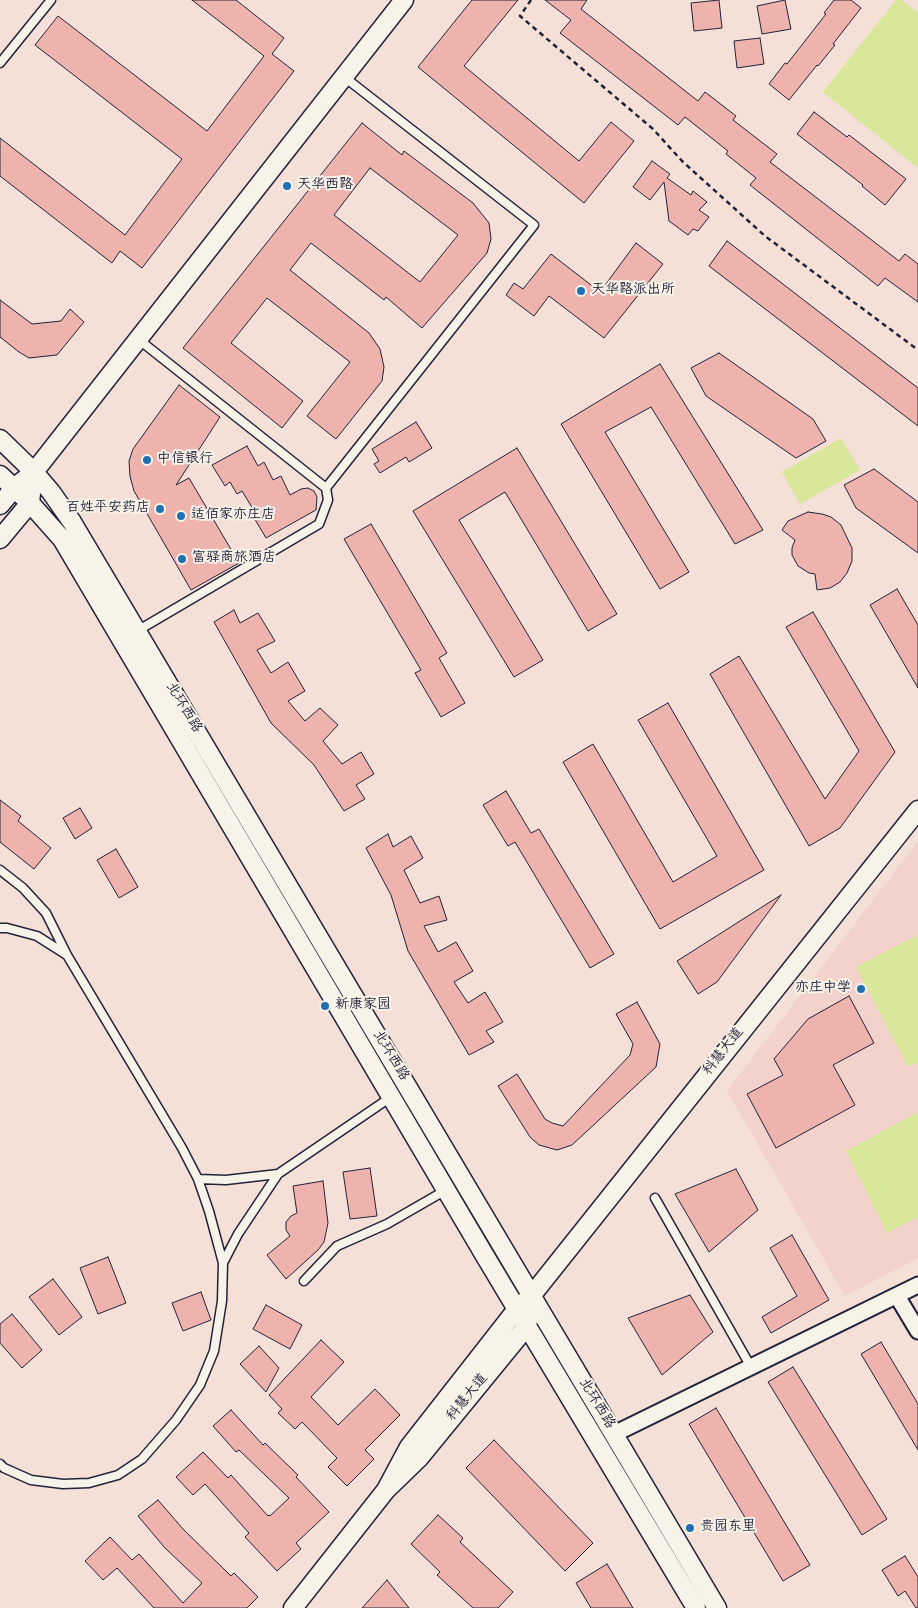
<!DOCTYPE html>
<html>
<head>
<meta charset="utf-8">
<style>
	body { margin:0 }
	canvas { display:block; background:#f4e0d6 }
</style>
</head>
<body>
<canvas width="918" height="1608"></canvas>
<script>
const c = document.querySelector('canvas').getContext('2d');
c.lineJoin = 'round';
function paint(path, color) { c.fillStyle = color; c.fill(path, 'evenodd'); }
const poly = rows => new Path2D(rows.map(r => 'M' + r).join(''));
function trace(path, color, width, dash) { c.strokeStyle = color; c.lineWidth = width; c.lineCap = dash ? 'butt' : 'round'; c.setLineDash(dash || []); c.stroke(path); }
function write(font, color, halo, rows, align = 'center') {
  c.font = font + ' Kalam,"LXGW WenKai TC",sans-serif'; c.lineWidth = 4; c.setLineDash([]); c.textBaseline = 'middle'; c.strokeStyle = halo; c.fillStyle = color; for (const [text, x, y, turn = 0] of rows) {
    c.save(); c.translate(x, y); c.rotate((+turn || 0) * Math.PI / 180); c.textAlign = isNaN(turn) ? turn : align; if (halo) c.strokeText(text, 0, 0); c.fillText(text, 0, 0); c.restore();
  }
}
paint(poly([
	[918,841,918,1258,845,1296,727,1091]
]), '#f2d2ca');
paint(poly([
	[896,0,902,0,918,13,918,168,823,92],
	[841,438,860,470,800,504,782,472],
	[918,935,918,1062,908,1067,856,967],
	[918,1112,918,1217,887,1233,846,1151]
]), '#d8e79a');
const building = poly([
	[192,0,236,0,284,38,272,54,294,71,142,268,120,251,112,263,0,176,0,138,125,235,182,159,35,45,58,16,207,131,264,56,192,0],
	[472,0,518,0,464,66,579,161,611,122,634,141,584,203,418,67,472,0],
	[545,0,587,0,581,9,698,101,705,92,736,116,733,120,777,154,770,162,899,261,905,254,918,264,918,302,885,278,878,286,750,185,756,178,726,154,728,151,685,117,678,125,560,33,571,20,545,0],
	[719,0,722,28,694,31,691,3,719,0],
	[785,0,791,29,762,34,757,6,785,0],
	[834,0,851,0,861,8,833,44,835,45,818,66,817,65,789,100,769,84,785,63,787,64,826,14,824,13,834,0],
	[760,38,764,64,737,68,734,41,760,38],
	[814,112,847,137,849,135,906,179,885,205,862,186,863,185,797,134,814,112],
	[362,123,402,155,404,151,473,203,489,223,491,239,487,253,422,328,386,297,384,300,311,243,290,270,369,333,380,349,384,367,382,381,336,439,307,416,350,362,267,298,231,343,303,401,282,428,183,348,362,123],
	[370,168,458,235,420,282,334,215,370,168],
	[652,161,670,174,667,178,691,195,693,191,707,202,699,210,709,217,698,231,693,229,688,235,669,221,664,182,650,200,633,187,652,161],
	[727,241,918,388,918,426,709,266,727,241],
	[636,243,663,264,604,338,549,296,534,316,506,295,514,283,523,289,551,254,600,292,636,243],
	[0,300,32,324,61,321,70,309,84,322,57,355,29,358,19,352,0,337,0,300],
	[719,353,813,419,826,441,796,458,706,396,691,368,719,353],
	[660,364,763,530,735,544,651,407,605,432,689,572,660,589,561,424,660,364],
	[179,385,220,417,176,485,189,478,239,563,191,590,134,491,130,476,129,461,133,449,179,385],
	[416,422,432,448,409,462,406,457,380,473,374,464,379,461,372,449,416,422],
	[247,446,258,466,264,462,273,480,281,476,290,495,301,489,308,488,314,491,317,497,316,510,266,538,253,516,256,514,242,491,237,494,230,482,225,486,212,465,247,446],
	[517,448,617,614,588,631,505,492,459,520,543,660,514,677,413,511,517,448],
	[874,469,918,502,918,553,856,508,844,485,874,469],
	[808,512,822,514,831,517,841,525,852,548,852,561,847,573,840,582,830,588,817,590,815,574,809,573,798,566,792,555,792,548,795,540,782,530,788,521,808,512],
	[371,524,447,653,439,658,465,703,441,717,415,673,421,670,344,539,371,524],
	[897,589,918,625,918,688,870,605,897,589],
	[234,610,240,623,258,613,275,641,257,650,271,673,288,662,305,691,288,701,305,721,320,708,338,725,323,741,342,764,361,752,374,774,356,785,365,799,344,811,314,765,271,723,214,622,234,610],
	[813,612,895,752,840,828,809,846,710,674,739,656,825,799,859,751,786,627,813,612],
	[668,703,764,870,660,929,563,762,593,744,673,882,717,856,638,720,668,703],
	[506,791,531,833,539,829,614,954,590,968,515,842,508,846,483,805,506,791],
	[0,800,21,816,18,821,51,848,34,869,0,842,0,800],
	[80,808,92,828,75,839,63,818,80,808],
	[388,834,393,847,411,836,423,858,404,870,420,903,439,896,447,920,424,926,438,952,456,942,473,971,454,982,468,1003,485,992,503,1022,486,1031,494,1042,469,1055,408,951,391,895,366,848,388,834],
	[116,849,138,887,119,898,97,860,116,849],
	[781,895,717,982,698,994,677,961,781,895],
	[849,996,874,1043,833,1065,855,1105,776,1148,747,1094,783,1075,774,1059,808,1019,849,996],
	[637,1002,660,1044,656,1067,572,1145,557,1150,539,1145,530,1137,498,1086,517,1074,545,1119,552,1123,563,1126,630,1055,633,1044,616,1014,637,1002],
	[370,1168,377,1216,350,1219,343,1172,370,1168],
	[736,1169,758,1210,709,1252,675,1194,736,1169],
	[323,1181,328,1223,324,1242,318,1250,286,1279,267,1255,290,1236,286,1230,286,1222,291,1216,297,1213,293,1186,323,1181],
	[792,1235,829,1300,771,1333,762,1317,797,1296,770,1248,792,1235],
	[108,1257,126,1303,98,1314,80,1268,108,1257],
	[53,1279,82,1317,59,1335,29,1297,53,1279],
	[201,1292,211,1320,183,1331,172,1303,201,1292],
	[690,1295,713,1332,662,1375,628,1318,690,1295],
	[266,1305,302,1325,290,1349,253,1329,266,1305],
	[12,1314,42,1350,22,1368,0,1343,0,1324,12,1314],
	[321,1340,344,1362,311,1397,338,1425,375,1389,400,1415,365,1450,374,1459,347,1486,328,1467,337,1458,302,1422,295,1429,278,1413,282,1409,269,1395,321,1340],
	[881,1342,918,1404,918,1450,861,1354,881,1342],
	[259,1346,279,1368,266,1392,240,1364,259,1346],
	[793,1367,887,1519,862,1535,768,1382,793,1367],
	[716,1408,810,1565,783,1581,689,1424,716,1408],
	[231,1410,263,1445,265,1443,298,1475,296,1477,329,1512,296,1543,301,1549,277,1571,245,1537,249,1533,205,1484,193,1495,176,1477,203,1452,228,1478,231,1475,268,1516,269,1515,270,1516,289,1498,239,1450,236,1452,213,1426,231,1410],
	[494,1440,593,1543,565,1571,466,1468,494,1440],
	[158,1500,183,1529,231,1576,234,1573,258,1597,247,1608,154,1608,117,1568,103,1580,85,1561,110,1537,132,1560,139,1554,183,1603,202,1583,165,1548,138,1516,158,1500],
	[438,1515,463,1538,460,1542,513,1592,498,1608,473,1608,437,1575,440,1572,411,1544,438,1515],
	[905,1556,918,1577,918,1608,916,1608,905,1591,898,1596,882,1570,905,1556],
	[607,1564,633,1608,591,1608,576,1583,607,1564],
	[387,1580,409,1608,362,1608,387,1580]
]);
paint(building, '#eeb3ad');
trace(building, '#22223b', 1);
const service = poly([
	[0,63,51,0],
	[138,339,326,488],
	[137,631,319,524,328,500,326,488,534,225,343,76],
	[0,870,23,888,46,913,66,953],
	[0,928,7,928,37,936,67,955,182,1148,198,1179,209,1211,223,1263,222,1301,214,1351,200,1385,176,1420,142,1459,118,1475,89,1483,63,1484,31,1480,4,1468,0,1464],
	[278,1174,391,1097],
	[198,1179,226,1180,278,1174,238,1234,223,1263],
	[655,1198,751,1367],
	[304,1281,337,1246,387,1224,446,1190]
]);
const minor = poly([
	[897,1296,918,1331],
	[614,1434,918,1285]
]);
const tertiary = poly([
	[0,439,34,472,51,492,72,522,717,1608],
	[0,475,30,503,62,539,485,1256,696,1608],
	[0,505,15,487,34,472,404,0],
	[0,539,30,503,31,493],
	[386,1490,409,1447,517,1309,532,1295,918,810],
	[293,1608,386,1490,419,1458,527,1326,529,1315]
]);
trace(service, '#22223b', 11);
trace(minor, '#22223b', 19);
trace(tertiary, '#22223b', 21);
trace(poly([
	[531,0,520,16,653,129,682,161,765,236,918,350]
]), '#22223b', 2.5, [5, 4]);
trace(service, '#f7f3e8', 8);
trace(minor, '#f7f3e8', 15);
trace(tertiary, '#f7f3e8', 18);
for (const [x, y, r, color] of [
	[287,186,5,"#1f6fb2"],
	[581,291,5,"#1f6fb2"],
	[147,460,5,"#1f6fb2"],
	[160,509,5,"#1f6fb2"],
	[181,516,5,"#1f6fb2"],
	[182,559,5,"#1f6fb2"],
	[861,989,5,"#1f6fb2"],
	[325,1006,5,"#1f6fb2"],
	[690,1528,5,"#1f6fb2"]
]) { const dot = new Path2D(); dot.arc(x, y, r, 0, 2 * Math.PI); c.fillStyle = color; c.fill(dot); trace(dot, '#f7f3e8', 2); }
write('14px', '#22223b', '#f7f3e8', [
	["天华西路",297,186],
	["天华路派出所",591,291],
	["中信银行",157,460],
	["百姓平安药店",150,509,"right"],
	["适佰家亦庄店",191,516],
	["富驿商旅酒店",192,559],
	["亦庄中学",851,989,"right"],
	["新康家园",335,1006],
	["贵园东里",700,1528]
], 'left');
write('14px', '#22223b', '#f7f3e8', [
	["北环西路",183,708,59],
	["科慧大道",724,1052,-52],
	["北环西路",390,1056,59],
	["科慧大道",468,1398,-51],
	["北环西路",596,1404,59]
]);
</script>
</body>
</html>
